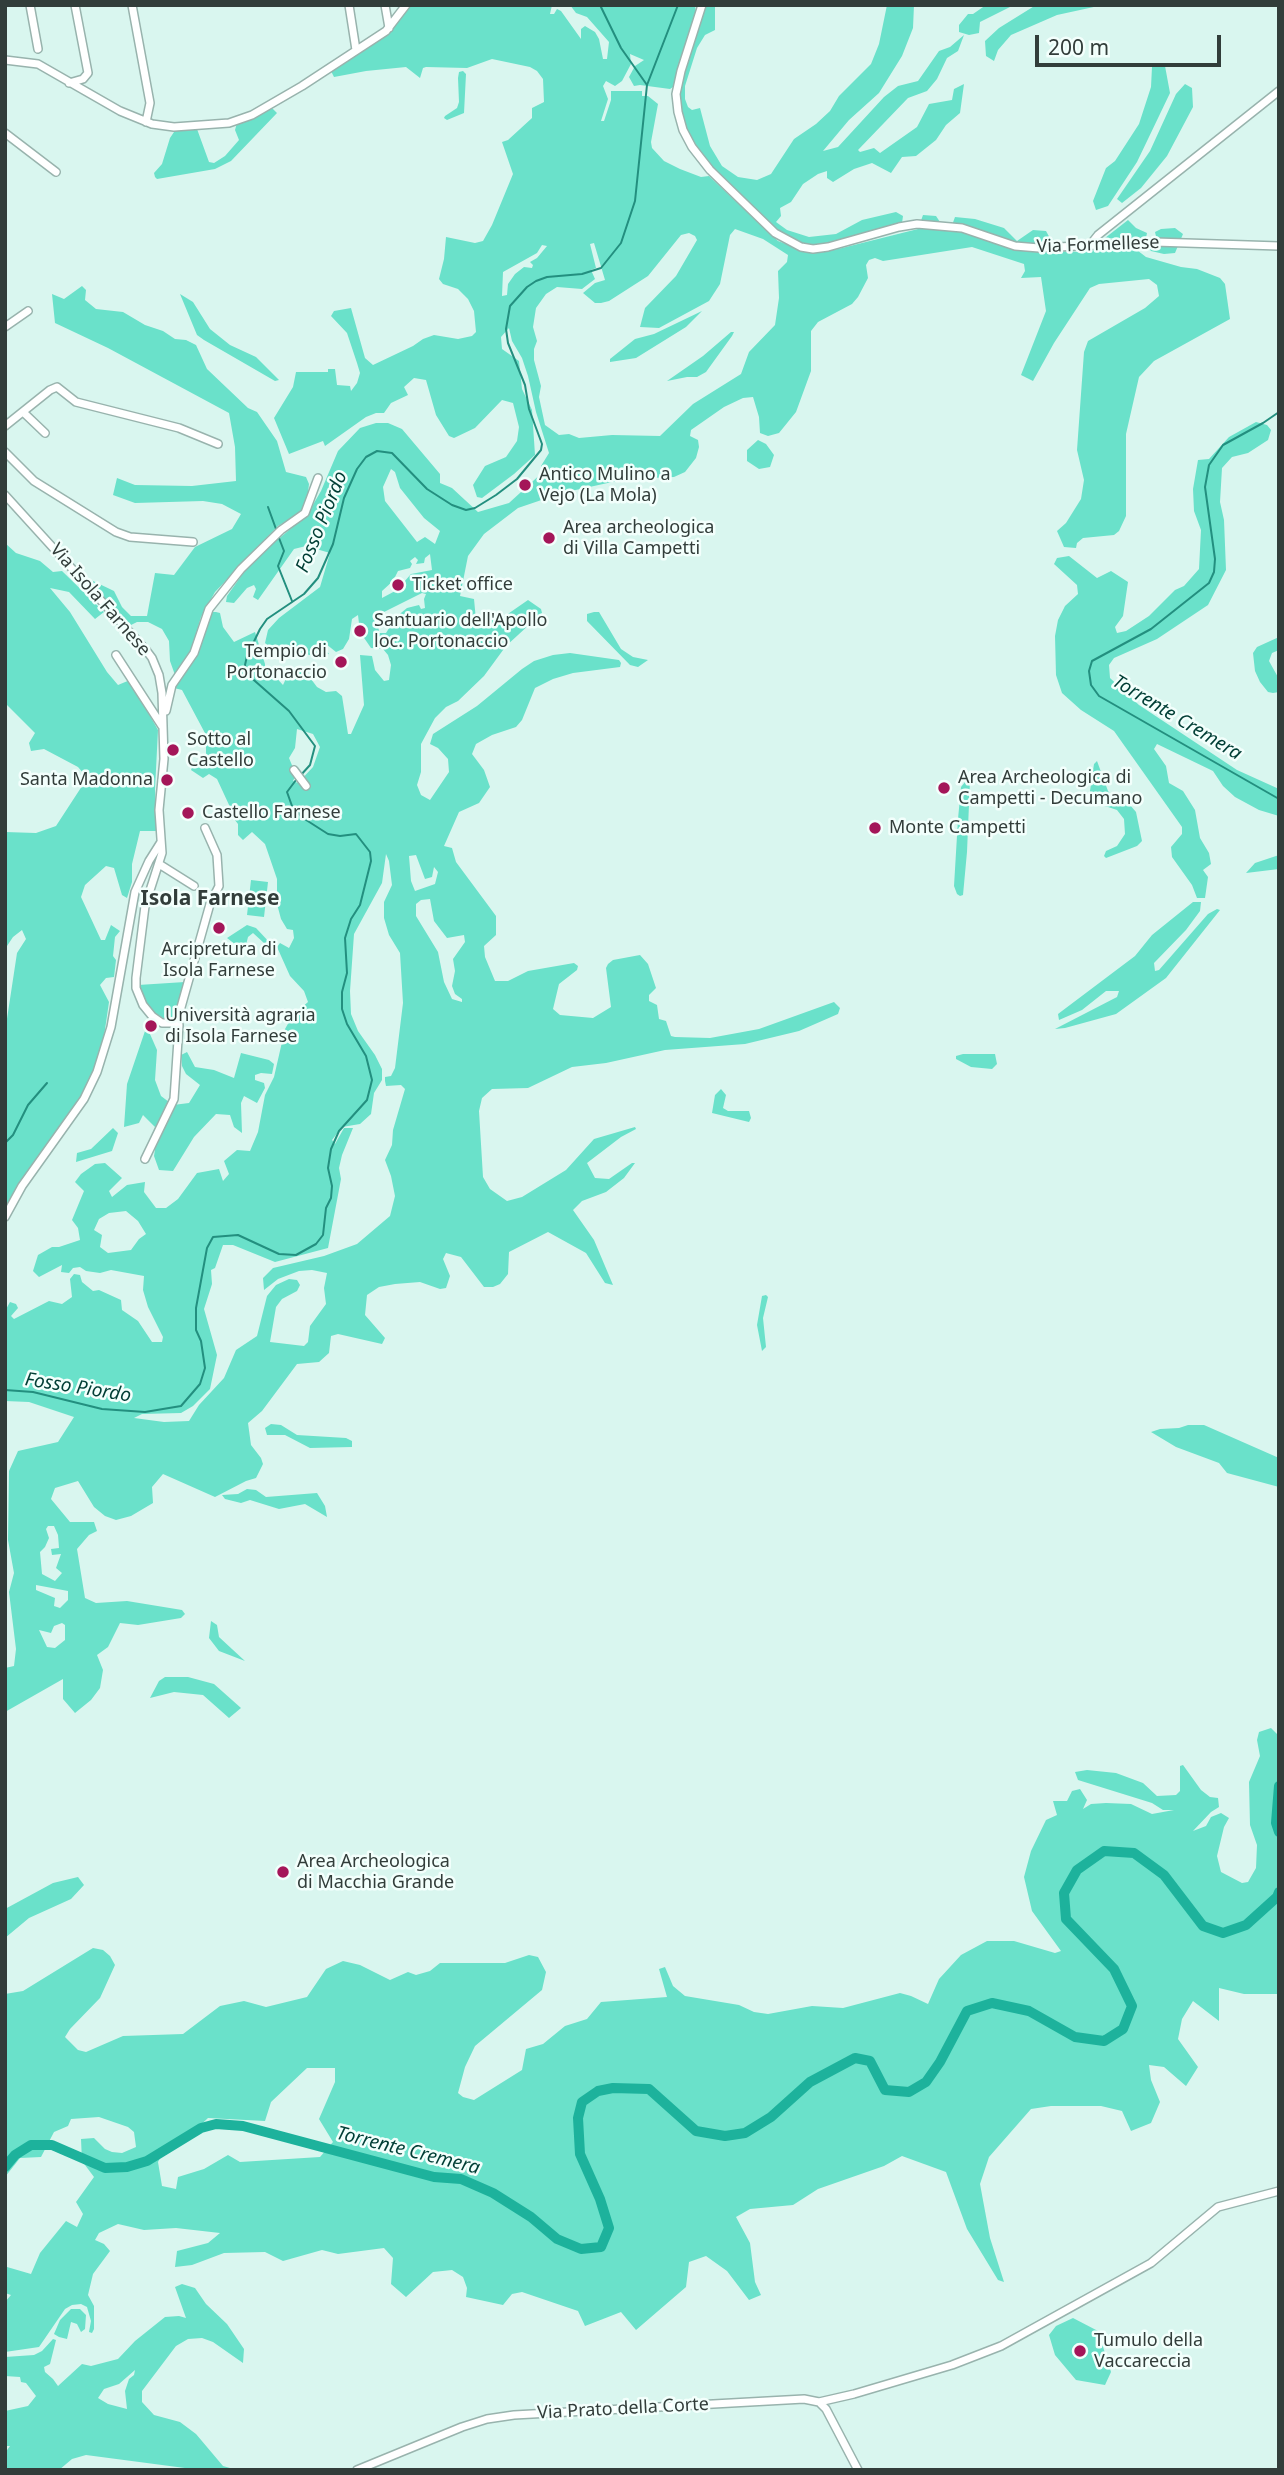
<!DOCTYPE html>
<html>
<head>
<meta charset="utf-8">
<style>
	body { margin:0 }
	#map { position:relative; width:1284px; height:2475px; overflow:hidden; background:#d9f6ef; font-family:"Noto Sans",sans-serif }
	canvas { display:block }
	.frame { position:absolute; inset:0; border:7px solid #323d3a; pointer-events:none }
	.scale { position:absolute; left:1035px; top:35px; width:186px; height:32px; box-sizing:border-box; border:4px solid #323d3a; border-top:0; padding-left:9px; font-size:21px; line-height:24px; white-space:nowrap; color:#323d3a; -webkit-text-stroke:5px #f3fffc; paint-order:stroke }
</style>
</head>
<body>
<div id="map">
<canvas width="1284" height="2475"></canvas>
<div class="frame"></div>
<div class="scale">200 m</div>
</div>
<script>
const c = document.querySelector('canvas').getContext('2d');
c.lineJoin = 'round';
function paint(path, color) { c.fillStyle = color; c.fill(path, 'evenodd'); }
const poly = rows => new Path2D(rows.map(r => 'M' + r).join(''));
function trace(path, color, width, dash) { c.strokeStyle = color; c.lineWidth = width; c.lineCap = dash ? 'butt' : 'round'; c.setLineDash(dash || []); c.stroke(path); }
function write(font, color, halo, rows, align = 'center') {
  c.font = font + ' "Noto Sans",sans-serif'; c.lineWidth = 5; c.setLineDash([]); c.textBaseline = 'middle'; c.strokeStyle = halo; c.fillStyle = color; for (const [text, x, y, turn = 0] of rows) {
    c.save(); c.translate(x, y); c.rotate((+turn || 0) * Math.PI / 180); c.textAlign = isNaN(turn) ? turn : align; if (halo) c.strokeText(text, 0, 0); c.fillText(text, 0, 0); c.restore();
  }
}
paint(poly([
	[407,5,552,5,550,14,554,14,557,9,561,11,581,39,581,29,585,26,595,32,599,39,603,59,607,59,609,42,587,17,576,13,570,5,695,5,696,15,673,87,670,89,640,85,634,86,629,77,635,66,644,60,630,54,631,64,622,81,615,86,606,81,603,86,608,99,601,121,604,121,611,100,611,91,642,91,642,96,648,96,658,104,651,142,652,148,664,161,680,169,701,177,709,176,778,241,807,252,838,249,918,229,923,215,936,216,944,228,951,228,955,217,975,219,1004,228,1017,241,1033,230,1046,231,1052,242,1052,251,1084,252,1101,248,1133,247,1146,257,1181,267,1197,269,1220,278,1225,284,1230,319,1154,361,1139,377,1126,434,1126,516,1119,531,1114,535,1083,538,1077,543,1076,548,1064,547,1057,531,1066,523,1081,499,1084,480,1077,450,1084,352,1088,341,1145,308,1159,296,1157,285,1149,279,1099,284,1090,288,1054,343,1033,381,1021,375,1046,311,1041,277,1021,278,1025,271,1024,264,972,247,883,261,875,258,869,260,866,265,868,278,858,297,852,304,818,322,811,331,811,371,796,412,779,433,768,436,760,433,759,417,753,397,743,398,724,407,691,430,690,436,698,440,699,447,696,458,685,472,674,477,626,479,562,493,518,508,484,534,468,556,460,596,474,599,476,620,502,618,528,600,541,609,542,613,506,646,484,676,458,701,446,707,435,718,421,744,421,772,417,785,421,795,430,800,449,772,448,759,438,748,430,744,433,734,477,706,522,669,534,661,553,655,570,653,619,660,621,663,620,667,573,673,553,679,535,688,522,720,516,727,492,735,476,744,472,754,484,770,490,787,479,803,459,812,444,846,452,848,456,862,496,916,496,935,484,946,485,957,495,981,508,981,528,971,574,963,578,966,577,970,559,984,553,1009,560,1015,593,1018,611,1007,606,968,608,964,613,960,640,955,648,964,656,988,649,995,649,1001,657,1005,659,1019,666,1021,671,1036,675,1037,710,1038,759,1029,834,1002,840,1008,838,1014,799,1031,745,1044,665,1050,606,1063,572,1067,528,1088,492,1089,482,1098,479,1111,483,1177,490,1189,507,1201,522,1197,566,1170,594,1139,635,1127,636,1129,621,1137,587,1163,595,1178,609,1179,632,1163,635,1163,624,1178,606,1192,582,1201,573,1210,594,1240,613,1285,605,1283,586,1253,548,1232,509,1252,508,1274,500,1284,493,1287,484,1287,461,1257,446,1253,443,1259,450,1276,446,1288,440,1289,420,1282,395,1284,379,1287,367,1295,365,1315,385,1338,382,1344,338,1334,331,1336,329,1353,319,1362,297,1364,262,1411,248,1423,251,1445,261,1458,263,1464,256,1478,246,1481,215,1497,163,1474,152,1487,153,1503,131,1516,116,1520,105,1516,94,1507,78,1481,55,1488,51,1499,70,1522,94,1522,97,1531,89,1535,77,1549,85,1598,96,1603,127,1601,182,1610,185,1614,181,1618,138,1625,120,1623,108,1647,97,1655,103,1670,100,1688,91,1700,75,1713,63,1699,63,1679,5,1712,5,1668,14,1666,16,1649,9,1592,14,1573,8,1540,9,1471,18,1451,58,1442,74,1417,29,1402,5,1401,5,1311,10,1302,16,1304,18,1308,11,1316,14,1319,49,1301,62,1304,72,1297,70,1279,74,1274,80,1275,82,1282,93,1291,99,1290,121,1300,122,1310,138,1321,152,1342,162,1342,163,1337,148,1307,143,1290,144,1276,111,1270,100,1273,86,1271,80,1267,73,1268,69,1273,61,1272,62,1265,39,1277,33,1271,38,1255,52,1247,59,1247,80,1240,78,1228,72,1220,84,1191,75,1182,81,1174,95,1164,105,1163,122,1178,109,1191,112,1197,127,1185,145,1182,144,1192,156,1208,166,1208,178,1199,197,1173,219,1169,223,1181,229,1174,224,1161,237,1150,250,1151,258,1132,265,1095,274,1077,285,1029,293,1015,308,1002,304,991,290,976,277,947,280,943,289,948,294,938,293,930,287,929,281,919,277,904,277,879,265,844,252,832,243,840,238,835,238,824,231,815,230,807,217,779,209,774,203,778,191,770,194,763,206,756,206,735,182,690,174,688,194,658,210,616,213,612,216,612,220,613,223,627,234,642,255,632,265,664,265,674,271,672,283,685,291,668,305,671,317,687,326,692,336,691,342,696,348,734,351,734,364,705,360,655,372,656,375,670,384,681,389,680,391,665,388,655,383,649,371,648,360,632,358,615,352,619,349,639,343,649,336,652,326,644,325,649,329,654,313,656,289,649,275,652,265,643,268,630,279,618,320,587,330,553,306,546,294,549,258,600,253,597,256,589,254,585,247,588,234,603,226,602,227,596,251,562,307,515,321,491,338,451,360,428,376,423,388,423,402,429,440,474,440,483,452,488,478,512,509,503,544,471,541,466,549,453,536,412,528,376,522,358,512,341,509,328,501,337,502,349,519,361,522,389,532,410,535,455,514,474,482,498,477,497,473,485,485,466,506,457,517,441,519,427,513,403,502,400,475,428,454,438,449,436,436,415,426,380,414,378,404,387,408,395,391,403,384,413,376,413,366,417,325,446,323,441,289,454,274,418,293,387,296,372,328,372,328,369,335,369,337,385,350,386,351,391,357,383,360,373,357,363,347,333,331,316,334,311,351,308,365,358,373,365,413,346,423,339,434,335,458,339,472,336,476,332,474,311,468,299,458,289,443,284,439,279,444,259,446,237,475,243,483,241,492,225,513,174,502,142,508,140,532,118,532,108,544,102,543,79,537,71,530,67,492,59,467,68,426,67,423,68,420,78,406,67,366,71,334,77,330,69,396,25],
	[735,229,763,239,788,255,787,262,778,271,779,298,775,325,749,352,741,374,693,404,660,436,612,435,579,438,569,434,559,435,545,425,539,397,541,386,534,360,534,349,537,341,533,327,536,308,546,294,557,287,582,289,595,279,591,270,596,268,590,244,594,243,605,280,595,283,583,293,595,303,601,303,609,301,648,276,681,235,689,233,695,236,697,240,676,276,645,308,640,327,659,328,709,301,720,284,730,235],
	[542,245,547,246,537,258,530,262,533,265,532,268,524,267,515,274,508,284,507,295,502,296,503,272,537,253],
	[391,469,395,472,400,488,424,518,440,531,435,544,425,537,417,542,385,501,383,487],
	[430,554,432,570,411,574,397,590,382,598,382,591,393,581,398,571,410,568,412,564,410,561,415,557,418,560,416,564,424,563,425,558],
	[422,593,426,594,424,599,425,608,421,609,419,605,407,608,396,617,386,633,379,633,378,621,382,613],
	[297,729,313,734,320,747,313,767,298,783,293,781,296,775,289,758,295,748],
	[386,854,389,861,392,885,384,902,384,918,389,935,400,953,403,1003,395,1068,391,1076,385,1077,385,1081,386,1086,401,1085,405,1089,393,1130,392,1145,385,1160,391,1176,395,1196,390,1216,357,1244,324,1256,273,1268,263,1278,264,1290,278,1279,299,1271,312,1270,327,1273,324,1288,326,1304,310,1326,308,1342,304,1346,270,1342,276,1307,282,1299,297,1291,300,1285,297,1280,289,1279,276,1285,267,1296,257,1336,236,1350,224,1378,199,1405,189,1421,164,1422,134,1418,142,1414,181,1413,193,1406,210,1389,217,1355,204,1309,212,1284,211,1270,215,1268,223,1245,233,1245,275,1262,328,1248,341,1179,339,1168,342,1155,353,1128,344,1128,335,1144,332,1140,342,1127,360,1124,371,1114,374,1093,382,1080,382,1069,375,1055,358,1031,351,1014,350,991,354,934,382,883],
	[416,855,425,879,432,877,434,867,438,872,435,884,415,891,411,881,409,856],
	[430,899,434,921,447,938,464,935,465,942,453,959,455,971,452,986,455,994,462,999,462,1002,452,999,444,982,438,952,416,916,416,904,421,900],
	[126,1211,138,1221,146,1234,139,1239,131,1250,108,1253,100,1247,102,1235,94,1230,99,1219,109,1213],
	[48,1526,54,1526,58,1535,59,1548,51,1549,52,1555,61,1554,56,1568,62,1573,55,1581,42,1574,40,1552,45,1547,49,1538,46,1529],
	[36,1585,68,1591,68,1600,60,1608,54,1606,55,1598,36,1590],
	[62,1623,65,1625,65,1640,55,1648,47,1647,39,1630,51,1633,54,1626],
	[705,5,715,5,715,30,705,35,697,48,685,86,685,99,688,107,692,110,700,108,710,146,722,166,738,177,757,180,771,174,794,139,816,124,830,111,839,96,871,64,879,44,887,5,914,5,913,28,902,56,879,93,849,120,823,151,838,147,884,97,898,86,918,81,939,51,950,47,964,35,958,51,947,58,937,79,927,91,908,98,858,150,860,152,874,148,880,153,917,127,929,104,952,100,954,89,964,84,960,113,946,125,936,140,916,156,902,157,891,173,872,163,854,169,833,182,827,178,827,171,818,174,803,184,791,202,780,208,781,216,776,222,787,230,809,237,836,234,862,220,896,212,903,216,902,223,814,246,801,245,773,226,705,160,687,130,679,103,684,73],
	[986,5,1014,5,980,22,979,33,969,35,959,32,959,25,968,14,973,14],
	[1036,5,1103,5,1057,15,1011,35,998,50,994,61,986,56,985,41,999,28],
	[1165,66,1170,93,1137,162,1108,206,1096,210,1093,201,1106,168,1115,161,1139,124,1151,87,1152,67],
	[463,71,466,74,464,113,447,120,444,118,445,116,457,108,459,102,458,78,459,72],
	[1185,84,1192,88,1193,107,1167,156,1141,188,1122,203,1117,199,1150,151,1176,94],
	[269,108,272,108,277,113,231,161,215,169,157,179,155,177,154,173,162,164,170,138,176,129,197,129,209,162,214,163,225,156,239,140,235,130,237,123],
	[1128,220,1136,228,1147,233,1146,238,1140,240,1105,238],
	[1175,228,1183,234,1175,253,1164,254,1151,251,1148,247,1156,247,1158,245,1155,232,1161,229],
	[82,286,86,290,85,300,96,309,123,312,145,325,163,331,175,339,186,340,196,345,207,369,248,408,257,412,277,441,286,472,306,477,309,484,307,501,303,511,278,526,215,592,201,617,191,651,175,675,170,661,169,641,162,629,148,622,137,622,131,625,118,616,91,580,114,591,122,607,131,616,147,616,155,573,174,575,195,547,232,529,241,514,222,504,203,501,135,503,113,495,117,478,135,485,192,486,236,481,235,447,229,413,108,348,55,323,52,294,64,299],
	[180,294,193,302,210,329,230,345,256,357,279,380,275,381,204,340,197,335],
	[702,311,686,327,636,358,610,362,610,359,635,339,654,334],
	[731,332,734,332,732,336,706,372,697,377,687,377,667,381,703,356],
	[1256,422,1267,425,1271,430,1268,440,1248,453,1232,457,1222,468,1220,502,1224,520,1226,570,1208,605,1157,639,1114,658,1109,665,1110,678,1139,705,1237,770,1279,789,1279,816,1259,810,1235,797,1223,786,1213,771,1157,744,1154,749,1166,766,1169,783,1183,791,1195,810,1200,838,1209,853,1211,864,1203,870,1208,877,1205,898,1197,898,1192,885,1172,857,1171,847,1182,834,1182,827,1114,731,1081,710,1062,693,1056,675,1055,636,1058,620,1065,606,1078,594,1077,585,1054,564,1057,558,1069,556,1097,578,1111,571,1128,582,1123,616,1115,627,1117,633,1126,631,1149,616,1175,590,1184,586,1199,569,1201,530,1194,511,1193,489,1198,460,1209,459,1229,437],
	[758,440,766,444,774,455,770,467,759,469,747,461,747,450],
	[5,543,16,553,40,561,53,572,62,571,104,612,95,619,69,592,50,588,70,612,107,672,118,685,130,680,158,730,155,789,157,831,140,831,132,864,132,882,127,898,122,895,114,868,106,866,85,885,81,897,101,940,105,940,111,925,120,931,115,937,113,956,116,960,114,977,106,978,100,985,109,1002,102,1050,86,1092,5,1209,5,1032,17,953,26,939,22,930,13,937,5,949,5,832,36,833,56,826,84,783,84,774,78,767,44,749,31,751,29,743,35,733,5,703],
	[594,612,599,612,621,649,633,657,648,660,638,667,630,665,587,621,587,614],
	[1279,637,1279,650,1272,653,1269,661,1279,679,1279,692,1273,693,1268,692,1260,682,1255,671,1253,653,1257,647],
	[1097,761,1108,791,1114,799,1130,805,1136,812,1142,841,1137,846,1106,858,1104,856,1106,851,1117,846,1125,834,1124,819,1117,810,1093,802,1090,791,1094,764],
	[970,780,967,852,963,895,960,896,957,894,954,886,958,819,961,787,965,782],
	[1279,855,1279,869,1246,873,1255,863],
	[251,880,268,882,264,917,247,915],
	[1193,902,1201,902,1200,911,1186,930,1154,963,1155,971,1159,970,1208,914,1217,909,1220,910,1166,978,1116,1014,1065,1028,1055,1029,1117,997,1119,991,1106,991,1082,1010,1059,1020,1058,1014,1135,956,1152,935],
	[247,925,256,928,271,944,264,943,253,933,248,937,246,945,240,948,227,938],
	[185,982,175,1018,163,1018,152,1011,146,1004,138,985],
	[145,1031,150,1034,157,1050,155,1080,161,1096,173,1105,189,1103,200,1085,186,1074,182,1066,181,1055,187,1052,195,1067,214,1070,234,1078,241,1053,269,1060,274,1064,272,1074,261,1073,255,1075,255,1080,264,1083,265,1088,257,1103,244,1096,241,1103,242,1133,234,1127,230,1115,216,1114,194,1137,173,1171,159,1170,154,1156,158,1130,143,1115,139,1123,124,1127,127,1084],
	[963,1054,995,1054,997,1064,992,1069,971,1067,956,1059,956,1056],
	[721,1089,726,1095,723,1108,728,1111,749,1111,751,1118,749,1122,712,1113,715,1095],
	[113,1128,118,1133,112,1151,76,1162,77,1153,91,1149],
	[766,1295,768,1297,763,1318,766,1347,762,1351,757,1325,762,1296],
	[271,1424,281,1425,297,1435,346,1438,352,1441,352,1447,310,1448,285,1435,267,1435,265,1428],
	[1188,1425,1204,1425,1279,1458,1279,1487,1227,1473,1219,1463,1176,1447,1151,1432,1160,1429,1179,1428],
	[247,1489,256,1490,266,1497,317,1493,325,1506,327,1517,305,1504,279,1509,250,1500,241,1503,225,1499,222,1495,238,1494],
	[211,1621,217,1625,219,1637,245,1661,219,1651,209,1638],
	[165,1677,188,1677,214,1684,241,1708,229,1718,203,1695,174,1692,150,1698,159,1681],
	[1271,1728,1279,1736,1279,1994,1244,1994,1219,1988,1219,2021,1193,2001,1182,2019,1178,2039,1198,2067,1186,2086,1164,2067,1149,2065,1151,2080,1160,2102,1151,2123,1131,2131,1122,2111,1101,2106,1051,2106,1031,2109,989,2157,980,2184,990,2238,1004,2282,998,2280,967,2229,946,2172,902,2156,884,2166,818,2189,793,2205,750,2209,736,2217,750,2243,755,2282,761,2295,749,2300,727,2271,706,2256,689,2262,686,2287,636,2330,621,2312,585,2326,578,2311,522,2292,512,2294,503,2305,466,2297,467,2288,463,2277,452,2270,433,2272,406,2297,391,2284,393,2258,384,2248,338,2254,322,2250,283,2261,265,2252,224,2253,192,2265,175,2267,177,2251,208,2243,220,2233,176,2228,144,2230,118,2224,99,2233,95,2240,104,2244,110,2251,93,2274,88,2295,94,2306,94,2329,92,2333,89,2332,91,2321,87,2307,81,2304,72,2305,65,2309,39,2347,5,2352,5,2302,11,2295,5,2293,7,2267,31,2274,40,2253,66,2221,77,2227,83,2214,76,2202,94,2177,82,2161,81,2139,94,2138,105,2149,112,2152,122,2153,136,2147,134,2132,128,2127,99,2117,71,2119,68,2126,54,2132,41,2157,20,2158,5,2177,5,1994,23,1991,93,1948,103,1950,110,1956,115,1965,100,1998,70,2029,65,2037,78,2050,86,2052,123,2036,183,2034,220,2006,244,2001,266,2007,307,1997,326,1969,343,1961,360,1965,390,1980,408,1972,416,1975,430,1971,440,1963,505,1963,529,1955,538,1957,546,1972,542,1990,475,2046,465,2067,458,2093,463,2097,474,2100,522,2070,526,2049,543,2044,565,2026,587,2019,601,2002,667,1997,659,1969,665,1967,673,1986,685,1996,739,2005,754,2012,768,2014,812,2006,843,2008,900,1993,911,1996,928,2004,939,1979,961,1955,987,1941,1014,1941,1055,1953,1061,1951,1032,1911,1024,1877,1031,1851,1046,1820,1057,1815,1053,1801,1067,1801,1072,1791,1080,1789,1087,1800,1083,1809,1091,1804,1106,1803,1131,1804,1152,1814,1174,1810,1163,1810,1152,1803,1078,1780,1075,1772,1087,1770,1116,1773,1143,1783,1157,1796,1176,1795,1180,1791,1180,1766,1183,1765,1201,1790,1210,1797,1218,1798,1219,1807,1211,1812,1193,1831,1206,1826,1211,1817,1221,1813,1229,1818,1224,1827,1217,1856,1221,1872,1242,1883,1248,1882,1256,1868,1257,1845,1250,1825,1249,1782,1260,1756,1257,1740,1259,1732],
	[307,2068,335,2068,335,2082,319,2119,333,2142,320,2157,240,2162,228,2155,204,2169,178,2177,176,2189,162,2186,158,2162,167,2145,190,2135,208,2118,265,2121,271,2102],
	[78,1877,84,1885,71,1899,29,1918,5,1938,5,1909,53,1883],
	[182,2284,195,2288,206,2304,227,2324,244,2349,243,2363,213,2342,202,2338,188,2339,176,2346,142,2391,142,2402,154,2415,180,2422,196,2434,223,2466,237,2470,200,2470,86,2455,72,2459,59,2470,5,2470,5,2453,10,2446,5,2446,5,2411,28,2406,36,2396,26,2383,21,2382,20,2377,5,2376,5,2357,34,2355,42,2351,53,2339,56,2340,50,2364,44,2367,45,2372,53,2379,58,2386,82,2364,91,2366,118,2359,135,2341,165,2317,179,2316,186,2318,175,2287],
	[135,2370,134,2375,129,2379,125,2391,127,2409,108,2404,98,2398,104,2389,119,2384],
	[71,2309,80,2309,86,2315,85,2329,81,2332,77,2324,71,2322,67,2339,59,2337,54,2334,60,2320],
	[1073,2318,1098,2331,1111,2372,1105,2385,1076,2380,1055,2355,1049,2335,1056,2326]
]), '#6ae1ca');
trace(poly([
	[600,5,621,48,647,85],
	[1279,412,1263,423,1223,445,1209,465,1205,487,1215,559,1214,572,1209,583,1151,629,1092,661,1089,671,1091,685,1099,696,1279,799],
	[268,507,276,529],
	[279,538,284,551,278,566,292,601],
	[300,776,310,765,315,746,289,711,247,674,245,665,247,656,260,629,267,619,304,594,318,578,333,544,344,498,357,469,366,457,377,451,392,453,427,489,452,505,466,510,475,508,496,495,517,479,541,450,542,444,529,409,525,385,508,343,506,329,510,306,527,287,536,281,547,277,582,274,601,268,621,243,635,201,647,85,678,5],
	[5,1143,13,1135,28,1105,47,1083],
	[5,1390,33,1392,102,1409,145,1412,181,1406,200,1384,205,1368,201,1341,196,1330,196,1308,207,1248,213,1237,238,1235,279,1254,296,1255,316,1244,323,1235,326,1208,331,1198,332,1186,328,1168,331,1149,339,1131,367,1100,372,1080,366,1056,347,1024,342,1009,342,992,347,973,345,938,351,919,360,905,371,861,370,852,356,834,340,836,328,834,303,818,292,806,287,792,296,780]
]), '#238f7f', 2);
trace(poly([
	[1279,1786,1276,1823,1279,1832],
	[5,2167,15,2155,31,2145,52,2145,105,2168,127,2167,147,2161,201,2128,216,2124,243,2126,434,2177,461,2179,493,2193,531,2217,557,2239,581,2249,601,2247,609,2228,600,2199,580,2154,578,2118,582,2102,598,2091,613,2088,649,2089,696,2131,725,2136,745,2133,771,2117,810,2082,855,2058,870,2061,885,2090,909,2092,926,2082,940,2062,967,2011,992,2003,1029,2011,1075,2037,1104,2041,1123,2029,1132,2006,1114,1969,1066,1919,1064,1893,1077,1870,1104,1851,1134,1853,1164,1875,1203,1926,1223,1933,1246,1925,1277,1897,1279,1892]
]), '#1db29c', 10);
const minor = poly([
	[30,5,38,49],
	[132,5,150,103,146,122],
	[349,5,356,50],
	[385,5,389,28],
	[702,5,681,71,676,94,678,112,683,130,692,147,710,170,775,233,801,247,813,249,828,247,899,227,917,224,962,228,1015,246,1039,248,1155,242,1279,246],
	[5,60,38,64,120,111,152,124,174,127,229,123,252,115,302,86,386,31,406,5],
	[69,83,83,79,88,73,75,5],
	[5,133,56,172],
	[1090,245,1098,235,1279,91],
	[5,327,28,311],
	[23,412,45,433],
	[5,426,50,390,57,387,76,402,179,428,218,444],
	[5,452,34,481,116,532,130,537,193,542],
	[5,495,146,650,152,658,159,675,162,693,164,759,159,810,162,853,145,906,136,978,136,988,143,1005,152,1016,162,1023,174,1023,178,1018,210,904,219,886,217,855,205,828],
	[116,655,162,726],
	[166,711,172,685,194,653,209,609,241,569,281,530,305,513,318,478],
	[294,770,306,786],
	[159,864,194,886],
	[145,1159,174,1099,179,1025],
	[5,1217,22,1186,84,1099,97,1072,111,1027,135,892,149,861,161,842],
	[819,2402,854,2394,952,2365,1001,2346,1151,2263,1218,2207,1279,2191],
	[357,2470,462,2427,487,2419,514,2415,804,2399,819,2402,826,2409,858,2470]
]);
trace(minor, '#98b3ad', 10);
trace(minor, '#fff', 7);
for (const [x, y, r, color] of [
	[525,485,7,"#a41659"],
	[549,538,7,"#a41659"],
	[398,585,7,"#a41659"],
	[360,631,7,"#a41659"],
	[341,662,7,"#a41659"],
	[173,750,7,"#a41659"],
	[167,780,7,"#a41659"],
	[944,788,7,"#a41659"],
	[188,813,7,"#a41659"],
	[875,828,7,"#a41659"],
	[219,928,7,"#a41659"],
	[151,1026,7,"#a41659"],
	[283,1872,7,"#a41659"],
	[1080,2351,7,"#a41659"]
]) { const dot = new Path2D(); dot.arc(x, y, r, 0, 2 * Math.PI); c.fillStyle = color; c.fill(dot); trace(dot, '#f3fffc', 2.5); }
write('18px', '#323d3a', '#f3fffc', [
	["Via Formellese",1098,245,-2],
	["Via Isola Farnese",100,600,49],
	["Via Prato della Corte",623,2409,-3]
]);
write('18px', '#323d3a', '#f3fffc', [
	["Antico Mulino a",539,475],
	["Vejo (La Mola)",539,496],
	["Area archeologica",563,528],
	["di Villa Campetti",563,549],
	["Ticket office",412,585],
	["Santuario dell'Apollo",374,621],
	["loc. Portonaccio",374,642],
	["Tempio di",327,652,"right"],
	["Portonaccio",327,673,"right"],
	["Sotto al",187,740],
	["Castello",187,761],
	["Area Archeologica di",958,778],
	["Campetti - Decumano",958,799],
	["Santa Madonna",153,780,"right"],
	["Castello Farnese",202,813],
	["Monte Campetti",889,828],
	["Arcipretura di",219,950,"center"],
	["Isola Farnese",219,971,"center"],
	["Università agraria",165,1016],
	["di Isola Farnese",165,1037],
	["Area Archeologica",297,1862],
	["di Macchia Grande",297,1883],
	["Tumulo della",1094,2341],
	["Vaccareccia",1094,2362]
], 'left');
write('italic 19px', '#003e35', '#f3fffc', [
	["Fosso Piordo",322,522,-68],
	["Torrente Cremera",1177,718,31],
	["Fosso Piordo",78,1388,9],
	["Torrente Cremera",408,2151,14]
]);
write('bold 21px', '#323d3a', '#f3fffc', [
	["Isola Farnese",210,899]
]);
</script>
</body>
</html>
